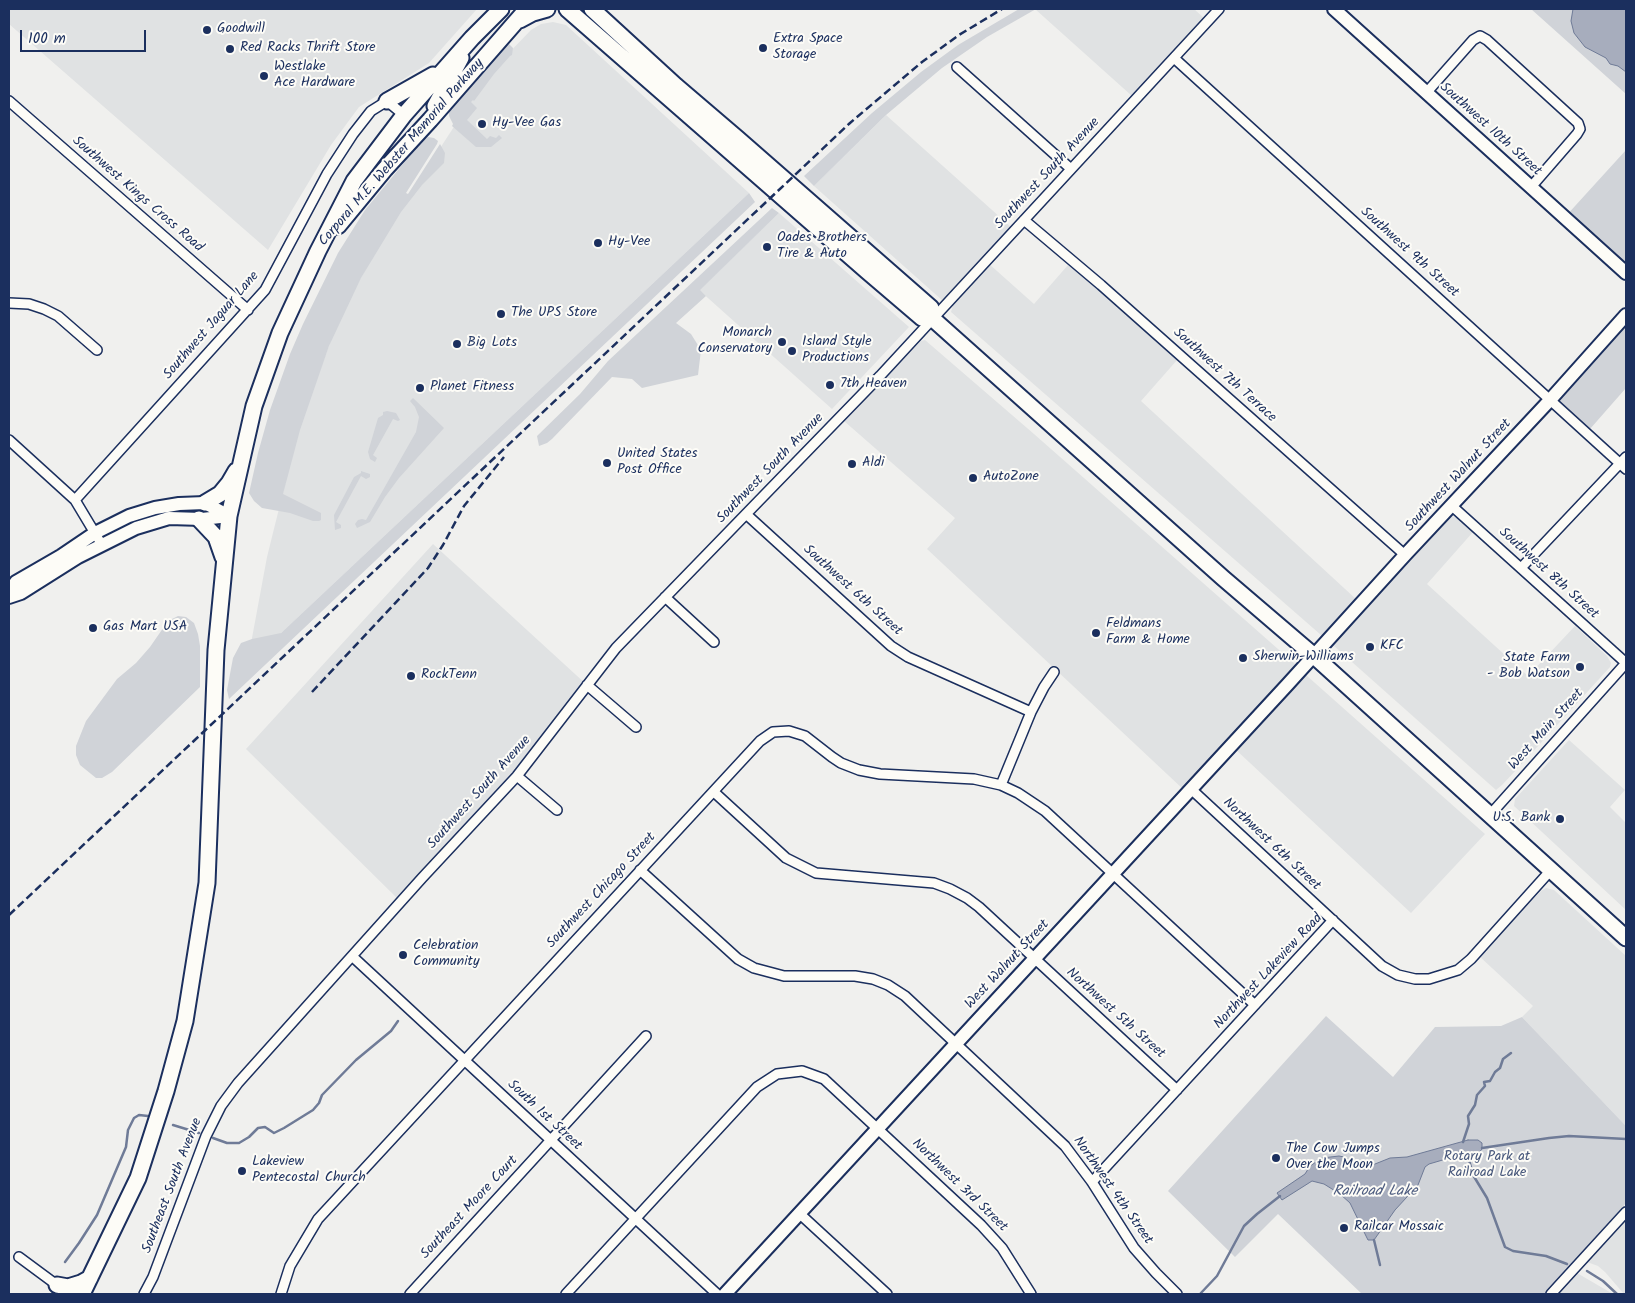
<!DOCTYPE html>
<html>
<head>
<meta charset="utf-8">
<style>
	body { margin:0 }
	#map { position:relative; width:1635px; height:1303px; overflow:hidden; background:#f0f0ee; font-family:Kalam,sans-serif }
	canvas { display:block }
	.frame { position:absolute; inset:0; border:10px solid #1b2f5e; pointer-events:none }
	.scale { position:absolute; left:20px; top:30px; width:126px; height:22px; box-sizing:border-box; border:2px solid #1b2f5e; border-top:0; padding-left:6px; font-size:15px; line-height:18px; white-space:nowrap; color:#1b2f5e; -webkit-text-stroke:4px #fdfcf7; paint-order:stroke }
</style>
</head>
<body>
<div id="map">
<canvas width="1635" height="1303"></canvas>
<div class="frame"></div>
<div class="scale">100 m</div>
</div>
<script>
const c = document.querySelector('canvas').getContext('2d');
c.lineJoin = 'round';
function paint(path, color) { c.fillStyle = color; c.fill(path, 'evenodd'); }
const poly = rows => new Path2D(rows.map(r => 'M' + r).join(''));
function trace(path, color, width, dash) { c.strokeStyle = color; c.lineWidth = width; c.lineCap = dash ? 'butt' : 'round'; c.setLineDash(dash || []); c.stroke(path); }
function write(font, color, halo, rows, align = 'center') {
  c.font = font + ' Kalam,sans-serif'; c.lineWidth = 4; c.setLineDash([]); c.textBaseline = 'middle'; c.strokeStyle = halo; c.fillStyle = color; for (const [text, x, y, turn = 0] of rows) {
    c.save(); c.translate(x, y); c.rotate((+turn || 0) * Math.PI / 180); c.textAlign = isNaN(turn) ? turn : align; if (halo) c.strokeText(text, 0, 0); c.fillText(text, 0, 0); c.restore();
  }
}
paint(poly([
	[9,9,477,9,429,63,359,107,331,145,268,250,9,24],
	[1035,9,1194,9,1204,18,1132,96],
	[553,22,566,25,749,193,247,665,267,557,301,420,333,335,355,288,392,222,474,96,500,62,531,30,541,24],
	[886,115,1011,227,943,301,814,186],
	[779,213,909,327,832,409,699,290],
	[988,263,1034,304,1068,265,1105,293,1178,359,1141,401,1357,600,1324,636,1321,635,951,312,954,302],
	[925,340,1034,434,1295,664,1294,669,1184,790,927,549,955,518,844,421,921,341],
	[1451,516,1457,518,1473,532,1427,584,1528,676,1575,626,1607,656,1611,663,1610,667,1518,768,1502,785,1496,790,1334,646,1337,638,1446,519],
	[433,544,587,685,517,776,401,902,246,749],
	[1306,675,1485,834,1411,913,1235,749,1301,678],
	[1569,740,1625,790,1610,807,1626,823,1626,910,1514,806,1515,799],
	[1546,888,1554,890,1626,956,1626,1126,1522,1017,1533,1006,1479,956,1541,891],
	[1626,1218,1626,1294,1624,1294,1605,1272,1598,1266,1587,1262],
	[1577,1273,1613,1294,1614,1294,1558,1294]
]), '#e0e2e3');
paint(poly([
	[1019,9,1036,9,987,37,942,68,886,115,814,186,804,176,872,113,921,72,958,45],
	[1531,9,1626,9,1626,94],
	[509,44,513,48,512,55,510,56,494,74,474,101,473,100,471,102,477,108,467,120,487,139,490,136,496,138,499,135,502,138,491,147,476,147,452,126,453,124,449,116,449,108,503,48],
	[428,137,434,138,438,141,437,144,406,193,408,194,440,144,445,153,444,163,422,185,401,212,361,278,329,346,300,430,283,494,321,513,321,520,319,521,313,521,290,513,262,508,254,501,249,493,258,453,270,410,290,354,303,324,338,253,365,210,422,141],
	[1626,150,1626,273,1565,217],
	[749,193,755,202,229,699,227,690,233,658,241,643,252,639,281,633],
	[772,208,779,213,700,290,706,296,676,323,691,334,701,350,698,375,642,388,632,379,612,377,552,439,547,443,539,446,537,436,580,394,608,361],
	[1626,325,1626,388,1590,429,1560,405,1559,397],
	[413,398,444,428,399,478,385,497,370,522,357,528,355,524,358,520,362,519,366,520,416,432,419,417,415,407,410,401],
	[387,411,396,413,400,420,398,421,393,419,373,455,377,458,375,462,370,459,368,452,378,418,383,415,383,412],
	[361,471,370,474,370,477,366,479,361,476,336,522,341,525,341,528,335,530,334,515,354,477,361,473],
	[178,616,186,617,194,623,198,634,200,646,200,687,112,772,102,778,96,778,80,765,76,755,76,746,86,721,117,679,136,663,150,647,168,621],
	[1326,1016,1393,1077,1435,1027,1501,1026,1522,1017,1626,1126,1626,1203,1545,1294,1362,1294,1278,1214,1235,1257,1168,1191]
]), '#d0d3d8');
const water = poly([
	[1573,9,1626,9,1626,72,1618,66,1610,64,1606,58,1585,47,1574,33,1571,21,1573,9],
	[1468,1140,1478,1140,1482,1143,1482,1149,1476,1156,1469,1160,1446,1159,1429,1164,1425,1167,1418,1185,1395,1210,1374,1240,1368,1240,1366,1236,1350,1203,1340,1194,1324,1184,1312,1181,1282,1200,1277,1193,1305,1174,1310,1166,1322,1158,1339,1156,1344,1157,1361,1166,1370,1166,1390,1158,1407,1157,1468,1140]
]);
paint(water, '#a7adbd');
trace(water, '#6f7b97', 1);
trace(poly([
	[173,1125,199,1133],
	[213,1138,227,1143,239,1143,249,1137,258,1128,265,1127,274,1133,284,1128,313,1110,319,1103,322,1095,356,1060,391,1031,398,1021],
	[1463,1142,1469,1124,1468,1116,1475,1105,1477,1095,1485,1086,1484,1082,1490,1081,1495,1072,1500,1068,1503,1059,1511,1053],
	[1482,1148,1549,1138,1569,1136,1626,1139],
	[1469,1160,1473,1175,1487,1198,1505,1247,1513,1251,1546,1256,1567,1264],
	[1374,1240,1380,1265],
	[65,1262,79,1243,97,1215,126,1147,128,1130,134,1118,139,1115,148,1116],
	[1587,1271,1603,1281,1617,1294],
	[1200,1294,1217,1276,1244,1226,1257,1214,1280,1196]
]), '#6f7b97', 2.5);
const street = poly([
	[1174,58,1626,469],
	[957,67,1071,169],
	[1427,92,1473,40,1480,36,1487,40,1578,123,1580,129,1577,134,1531,187],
	[9,101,248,310],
	[1024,220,1101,285,1405,555],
	[9,303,29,304,44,309,58,316,97,350],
	[9,440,75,500,102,545],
	[75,500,265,290,327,174,353,134,371,111,387,101,404,115],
	[1452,506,1626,663],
	[746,514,891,646,908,657,1031,712],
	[1521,568,1626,457],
	[665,597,714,642],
	[587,685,636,727],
	[517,776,557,810],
	[1001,785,1031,712,1044,687,1054,672],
	[1191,789,1382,966,1398,975,1415,979,1429,979,1458,970,1471,959,1551,870],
	[714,792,786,858,816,873,934,883,950,889,967,898,979,907,1177,1090],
	[1489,816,1626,663],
	[640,870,738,959,754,968,784,976,855,976,873,979,888,985,905,996,1065,1146,1092,1182,1134,1248,1156,1273,1177,1294],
	[353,957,717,1294],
	[1092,1182,1333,920],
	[800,1214,887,1294],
	[19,1257,69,1294],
	[144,1294,153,1277,206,1136,221,1106,238,1083,422,878,517,776,616,648,880,376,1219,9],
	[281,1294,290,1266,318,1219,760,741,773,732,789,731,805,736,832,757,841,763,859,770,880,774,974,779,1001,785,1018,793,1045,811,1255,1005],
	[410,1294,646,1036],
	[566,1294,757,1087,777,1074,802,1071,824,1079,981,1225,1002,1248,1031,1294],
	[1551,1294,1626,1212]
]);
const secondary = poly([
	[1334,9,1626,273],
	[9,592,16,582,61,556,95,533,129,516,155,508,179,504,205,503,229,516],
	[9,597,21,593,78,557,136,528,169,518,202,519,229,516],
	[725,1294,1288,684,1405,555,1550,400,1626,315]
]);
const primary = poly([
	[567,9,867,271,922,318,933,319,1223,578,1313,655,1626,938],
	[592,9,676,86,738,139,931,308,933,319],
	[520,20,533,13,547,9],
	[387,101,433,75],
	[435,106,461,58],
	[338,226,385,169,430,120,527,9],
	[205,503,220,494,229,483,236,471],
	[199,519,216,537,223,557],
	[57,1285,68,1287,81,1283,90,1278],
	[82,1294,138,1178,166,1091,185,1021,207,883,216,650,229,516,254,406,280,333,318,251,354,181,404,115,472,38,501,9]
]);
trace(street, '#1b2f5e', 12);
trace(secondary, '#1b2f5e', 16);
trace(primary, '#1b2f5e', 19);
trace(street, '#fdfcf7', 9);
trace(secondary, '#fdfcf7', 12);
trace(primary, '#fdfcf7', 15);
trace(poly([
	[312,692,428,568,443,545,464,506,504,457],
	[9,915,850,123,922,62,959,35,1002,9]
]), '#1b2f5e', 2.5, [8, 4]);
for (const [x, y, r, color] of [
	[207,30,5,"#1b2f5e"],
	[763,48,5,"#1b2f5e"],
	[230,49,5,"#1b2f5e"],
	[264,76,5,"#1b2f5e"],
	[482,124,5,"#1b2f5e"],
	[598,243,5,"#1b2f5e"],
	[767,247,5,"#1b2f5e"],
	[501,314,5,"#1b2f5e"],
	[782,342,5,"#1b2f5e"],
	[457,344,5,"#1b2f5e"],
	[792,351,5,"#1b2f5e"],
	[830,385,5,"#1b2f5e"],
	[420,388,5,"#1b2f5e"],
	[607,463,5,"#1b2f5e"],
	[852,464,5,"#1b2f5e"],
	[973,478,5,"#1b2f5e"],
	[93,628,5,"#1b2f5e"],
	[1096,633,5,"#1b2f5e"],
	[1370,647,5,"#1b2f5e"],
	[1243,658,5,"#1b2f5e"],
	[1580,667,5,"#1b2f5e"],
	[411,676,5,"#1b2f5e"],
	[1560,819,5,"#1b2f5e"],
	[403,955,5,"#1b2f5e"],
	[1276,1158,5,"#1b2f5e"],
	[242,1171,5,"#1b2f5e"],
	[1344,1228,5,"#1b2f5e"]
]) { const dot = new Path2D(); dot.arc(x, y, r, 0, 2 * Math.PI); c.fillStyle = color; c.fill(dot); trace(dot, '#fdfcf7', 2); }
write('14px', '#1b2f5e', '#fdfcf7', [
	["Goodwill",217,30],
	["Extra Space",773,40],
	["Storage",773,56],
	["Red Racks Thrift Store",240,49],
	["Westlake",274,68],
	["Ace Hardware",274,84],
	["Hy-Vee Gas",492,124],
	["Oades Brothers",777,239],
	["Tire & Auto",777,255],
	["Hy-Vee",608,243],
	["The UPS Store",511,314],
	["Monarch",772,334,"right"],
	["Conservatory",772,350,"right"],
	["Island Style",802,343],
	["Productions",802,359],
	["Big Lots",467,344],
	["7th Heaven",840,385],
	["Planet Fitness",430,388],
	["United States",617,455],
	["Post Office",617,471],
	["Aldi",862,464],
	["AutoZone",983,478],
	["Feldmans",1106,625],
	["Farm & Home",1106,641],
	["Gas Mart USA",103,628],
	["KFC",1380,647],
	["Sherwin-Williams",1253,658],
	["State Farm",1570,659,"right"],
	["- Bob Watson",1570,675,"right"],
	["RockTenn",421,676],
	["U.S. Bank",1550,819,"right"],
	["Celebration",413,947],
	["Community",413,963],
	["The Cow Jumps",1286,1150],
	["Over the Moon",1286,1166],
	["Lakeview",252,1163],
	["Pentecostal Church",252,1179],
	["Railcar Mossaic",1354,1228]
], 'left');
write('14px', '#1b2f5e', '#fdfcf7', [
	["Southwest 10th Street",1490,130,42],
	["Corporal M.E. Webster Memorial Parkway",402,153,-49],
	["Southwest South Avenue",1048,174,-47],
	["Southwest Kings Cross Road",137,195,41],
	["Southwest 9th Street",1409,253,42],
	["Southwest Jaguar Lane",212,326,-49],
	["Southwest 7th Terrace",1224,376,42],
	["Southwest South Avenue",771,469,-46],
	["Southwest Walnut Street",1459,476,-47],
	["Southwest 8th Street",1548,574,42],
	["Southwest 6th Street",852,591,42],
	["West Main Street",1547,730,-48],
	["Southwest South Avenue",480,793,-48],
	["Northwest 6th Street",1271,845,43],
	["Southwest Chicago Street",602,891,-47],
	["West Walnut Street",1008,965,-47],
	["Northwest Lakeview Road",1269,972,-47],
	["Northwest 5th Street",1115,1014,42],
	["South 1st Street",544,1116,43],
	["Southeast South Avenue",173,1186,-69],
	["Northwest 3rd Street",959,1186,44],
	["Northwest 4th Street",1112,1191,55],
	["Southeast Moore Court",470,1208,-47]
]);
write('14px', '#48587c', '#fdfcf7', [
	["Rotary Park at",1487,1158],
	["Railroad Lake",1487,1174]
]);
write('italic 15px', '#4c5b7f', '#fdfcf7', [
	["Railroad Lake",1375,1192]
]);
</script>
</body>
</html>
